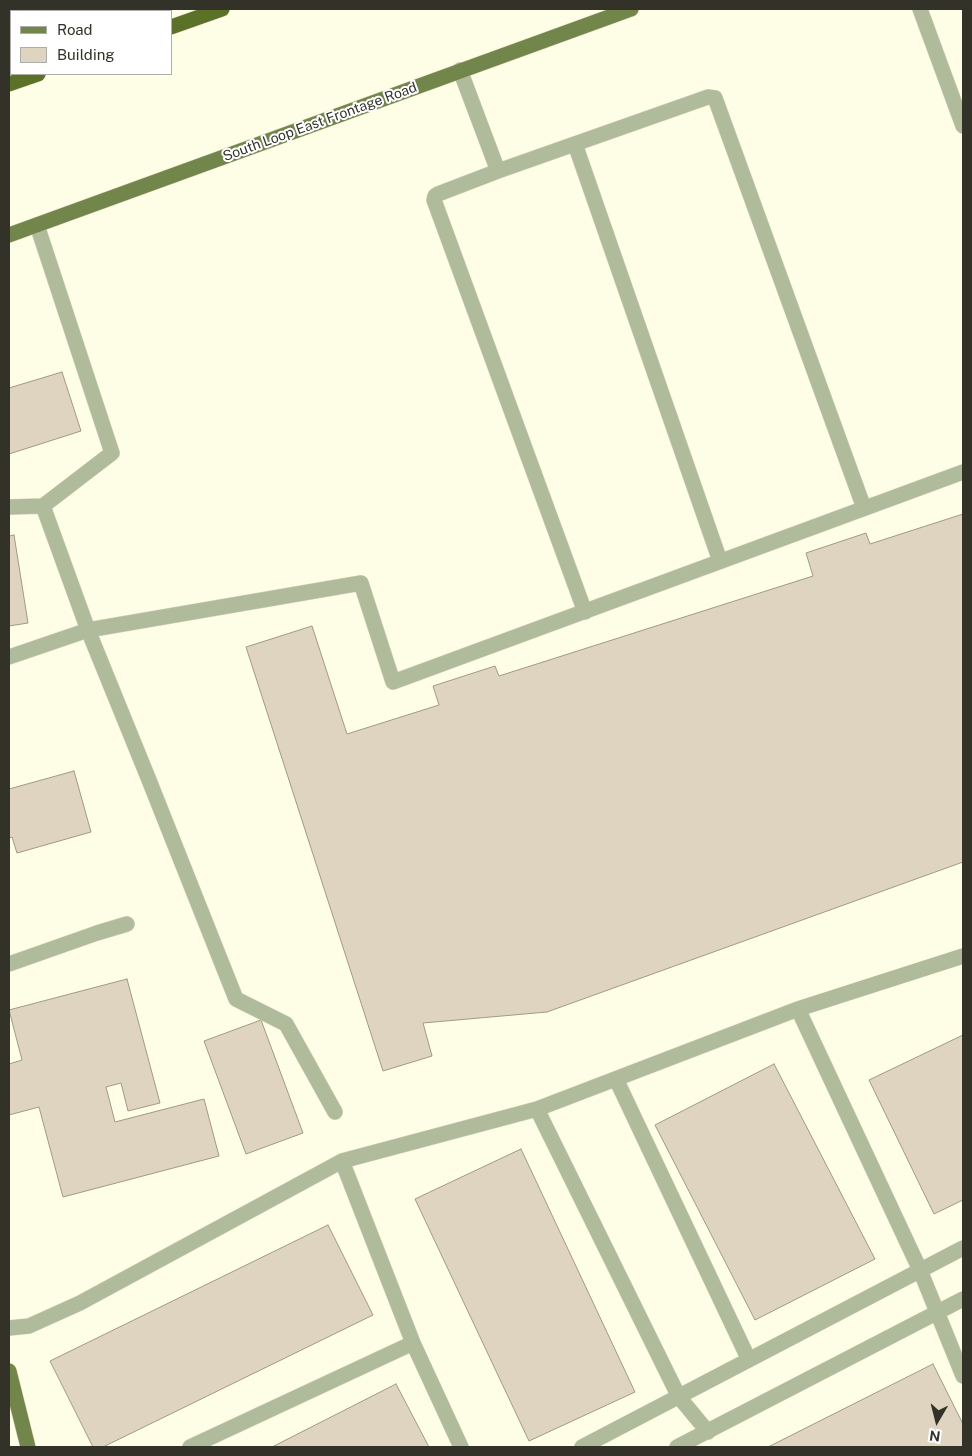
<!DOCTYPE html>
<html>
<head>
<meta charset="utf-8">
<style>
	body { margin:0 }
	#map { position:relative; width:972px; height:1456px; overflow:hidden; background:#fefde5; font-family:"Public Sans",sans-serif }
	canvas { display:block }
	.frame { position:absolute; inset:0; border:10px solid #323229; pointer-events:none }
	.legend { position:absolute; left:10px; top:10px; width:162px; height:65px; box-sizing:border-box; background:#fff; border:1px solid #adada9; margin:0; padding:6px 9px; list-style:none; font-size:15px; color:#323229 }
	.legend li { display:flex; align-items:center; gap:10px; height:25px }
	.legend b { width:25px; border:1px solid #adada9 }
	.north { position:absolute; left:912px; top:1396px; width:50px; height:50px; -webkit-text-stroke:4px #fff; paint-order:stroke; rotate:188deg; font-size:14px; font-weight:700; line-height:20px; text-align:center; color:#323229 }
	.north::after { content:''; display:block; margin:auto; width:18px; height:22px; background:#323229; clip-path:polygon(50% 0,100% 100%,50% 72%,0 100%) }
</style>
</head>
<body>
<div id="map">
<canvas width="972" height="1456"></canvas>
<div class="frame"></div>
<ul class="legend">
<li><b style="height:6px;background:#72854a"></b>Road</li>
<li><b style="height:14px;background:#ded4bf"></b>Building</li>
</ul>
<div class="north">N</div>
</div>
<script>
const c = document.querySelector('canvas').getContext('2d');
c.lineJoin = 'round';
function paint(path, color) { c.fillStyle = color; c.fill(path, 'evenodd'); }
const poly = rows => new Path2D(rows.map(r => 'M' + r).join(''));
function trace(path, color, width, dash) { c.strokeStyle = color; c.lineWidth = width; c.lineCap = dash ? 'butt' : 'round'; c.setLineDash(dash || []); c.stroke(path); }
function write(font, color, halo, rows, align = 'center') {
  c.font = font + ' "Public Sans",sans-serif'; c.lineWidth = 4; c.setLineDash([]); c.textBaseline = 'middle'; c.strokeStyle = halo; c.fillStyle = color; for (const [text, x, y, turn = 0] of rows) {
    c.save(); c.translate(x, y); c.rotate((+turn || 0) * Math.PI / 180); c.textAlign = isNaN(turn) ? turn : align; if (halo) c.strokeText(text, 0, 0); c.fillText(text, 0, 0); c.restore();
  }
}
const building = poly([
	[62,372,81,431,9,454,9,388,62,372],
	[963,514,963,862,547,1012,423,1023,432,1056,383,1071,246,647,312,626,347,734,439,705,433,686,495,666,499,676,813,576,806,553,866,533,870,544,963,514],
	[14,535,28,623,9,626,9,536,14,535],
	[74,771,91,832,17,853,12,837,9,838,9,789,74,771],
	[127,979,160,1103,128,1111,121,1083,106,1087,115,1122,204,1099,219,1156,63,1197,39,1107,9,1115,9,1064,22,1060,9,1010,127,979],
	[261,1020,303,1133,246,1154,204,1041,261,1020],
	[963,1035,963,1200,934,1214,869,1080,963,1035],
	[774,1064,875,1259,755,1320,655,1125,774,1064],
	[521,1149,635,1392,529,1441,415,1199,521,1149],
	[328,1225,373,1315,103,1447,93,1447,50,1361,328,1225],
	[933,1364,963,1424,963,1447,768,1447,933,1364],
	[396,1384,429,1447,272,1447,396,1384]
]);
paint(building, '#ded4bf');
trace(building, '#a29984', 1);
const minor = poly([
	[920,9,963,126],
	[460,70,498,171],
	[575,144,720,561],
	[43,506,88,630,149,780,236,999,286,1024,335,1112],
	[9,507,43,506,112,453,37,225],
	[585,612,434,200,435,196,438,194,498,171,708,97,715,98,864,508],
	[9,657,88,630,361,583,393,682,963,472],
	[9,964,97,933,127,924],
	[798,1009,920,1270,963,1376],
	[616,1079,749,1360],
	[537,1109,679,1397,708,1432],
	[342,1161,413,1343,461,1447],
	[9,1328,29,1326,80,1303,342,1161,537,1109,798,1009,963,956],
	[190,1447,413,1343],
	[582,1447,963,1248],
	[677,1447,963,1299]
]);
const major = poly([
	[9,235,631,9],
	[9,1371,28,1447]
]);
const highway = poly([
	[9,10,12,9],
	[171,27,222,9],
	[9,84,38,74]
]);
trace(minor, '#d9d8c3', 16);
trace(major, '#d9d8c3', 16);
trace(highway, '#d9d8c3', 16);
trace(minor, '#b0bb9c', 15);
trace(major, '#72854a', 15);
trace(highway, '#5c7128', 15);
write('14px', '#323229', '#fff', [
	["South Loop East Frontage Road",320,122,-20]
]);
</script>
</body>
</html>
